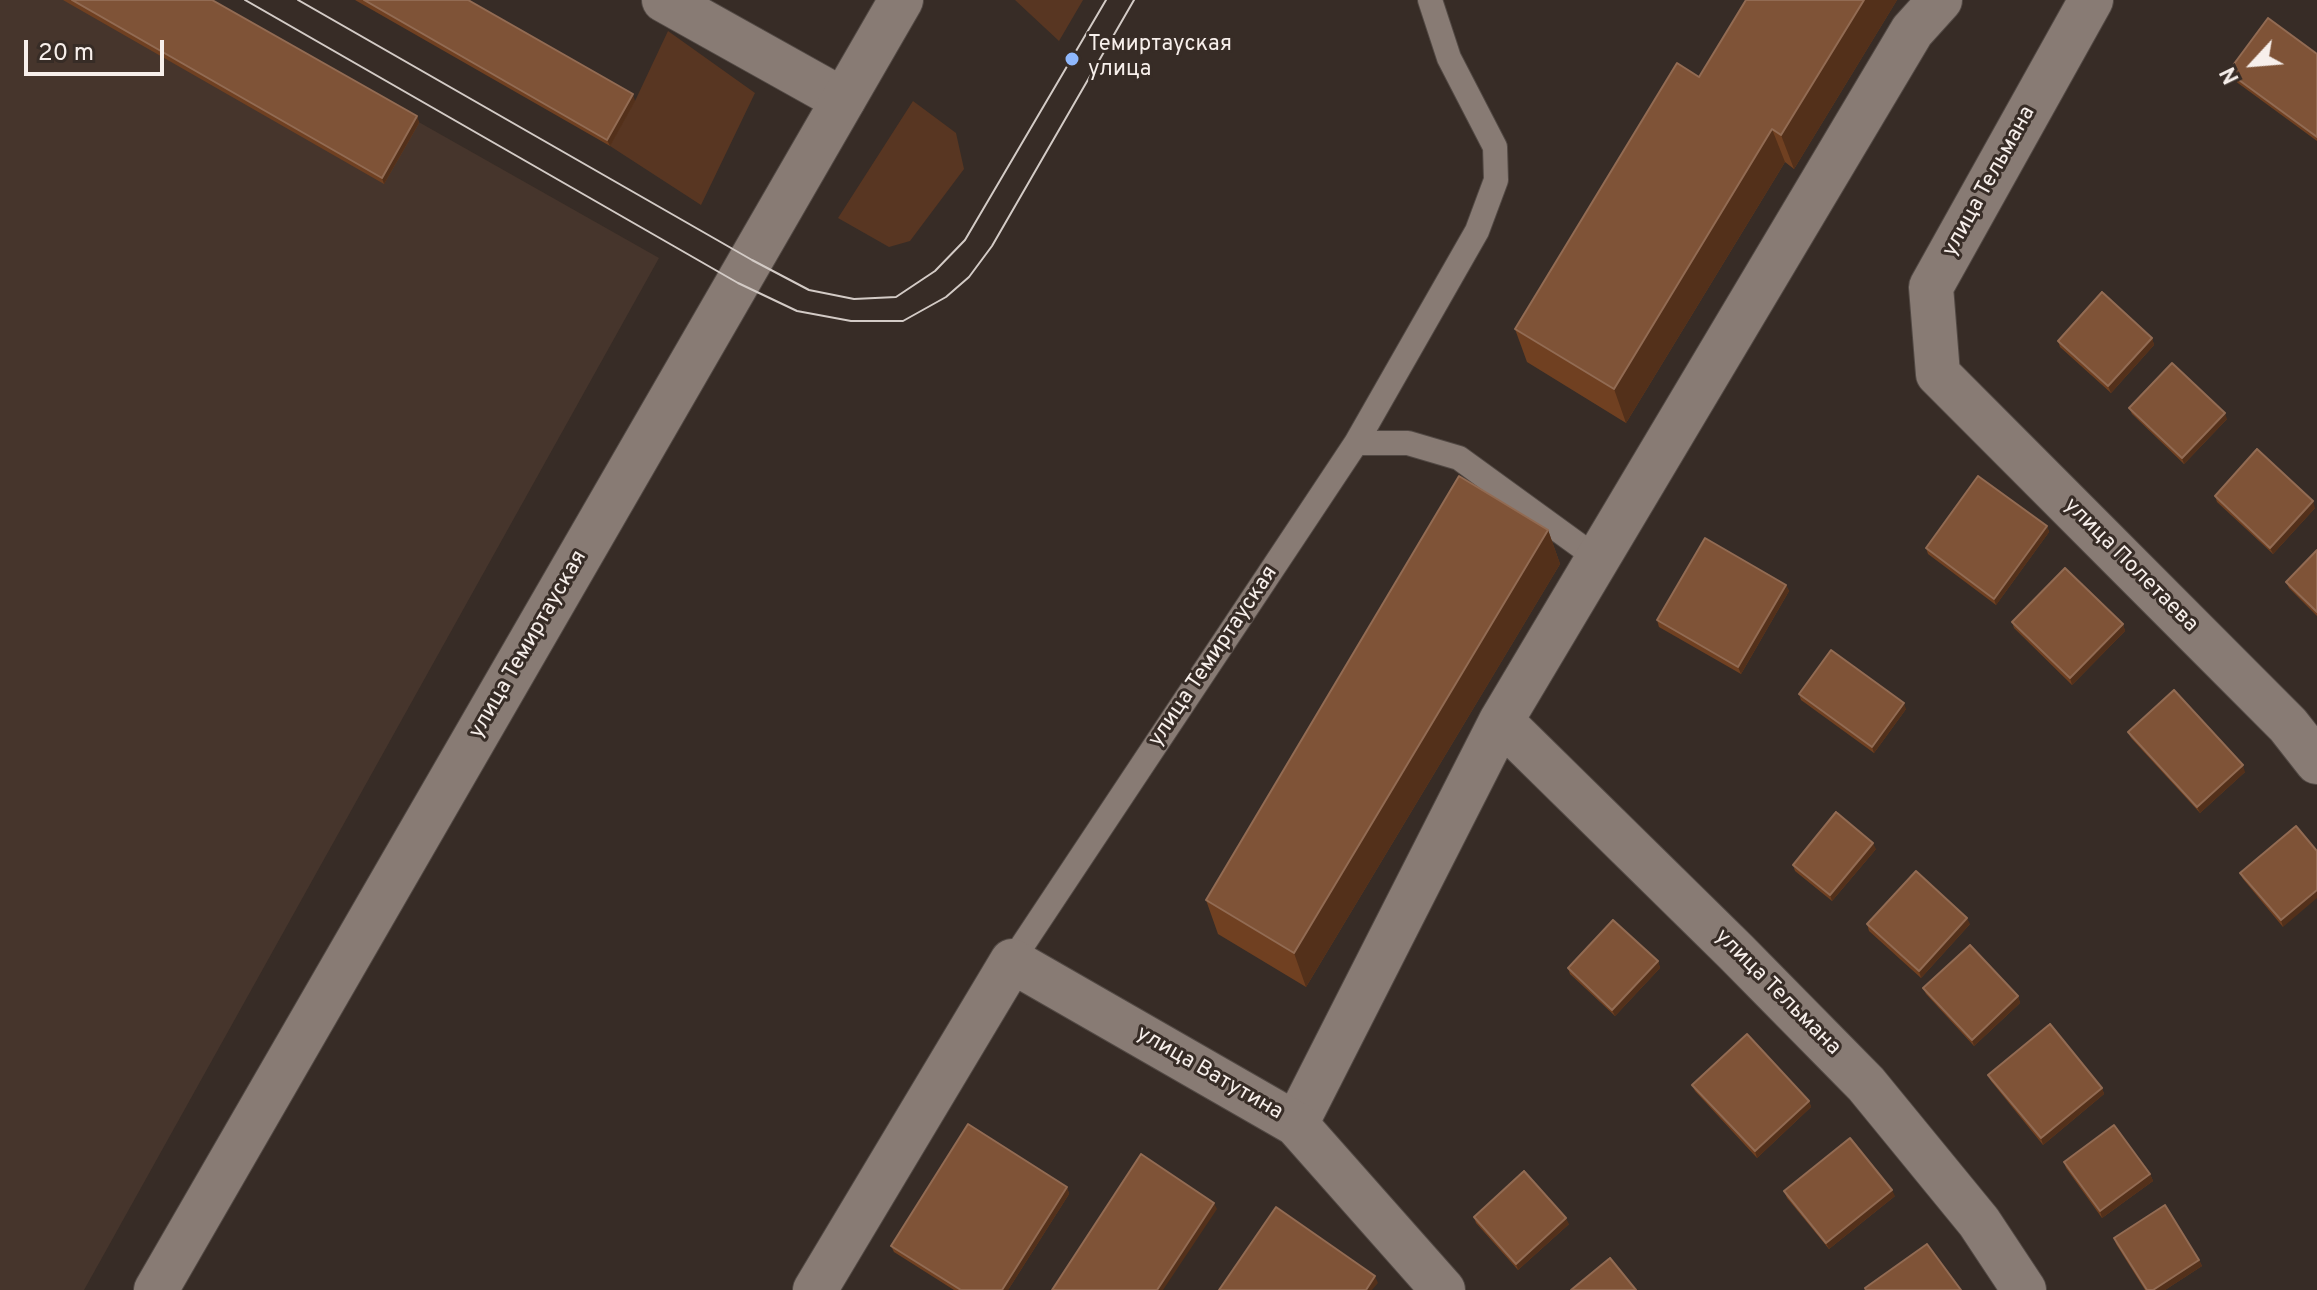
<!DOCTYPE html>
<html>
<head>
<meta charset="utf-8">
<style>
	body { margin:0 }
	#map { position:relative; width:2317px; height:1290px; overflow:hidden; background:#372c26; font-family:Overpass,sans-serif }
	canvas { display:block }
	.north { position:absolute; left:2213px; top:24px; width:80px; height:80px; -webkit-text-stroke:6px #372c26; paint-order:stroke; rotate:244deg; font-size:22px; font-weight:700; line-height:32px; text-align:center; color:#f7efeb }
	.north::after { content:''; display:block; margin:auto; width:28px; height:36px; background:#f7efeb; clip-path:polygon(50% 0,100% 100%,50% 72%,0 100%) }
	.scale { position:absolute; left:24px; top:40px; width:140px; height:36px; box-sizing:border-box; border:4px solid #f7efeb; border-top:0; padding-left:10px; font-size:24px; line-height:28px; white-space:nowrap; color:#f7efeb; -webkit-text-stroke:6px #372c26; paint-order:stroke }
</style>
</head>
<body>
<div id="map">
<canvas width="2317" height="1290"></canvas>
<div class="north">N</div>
<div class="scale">20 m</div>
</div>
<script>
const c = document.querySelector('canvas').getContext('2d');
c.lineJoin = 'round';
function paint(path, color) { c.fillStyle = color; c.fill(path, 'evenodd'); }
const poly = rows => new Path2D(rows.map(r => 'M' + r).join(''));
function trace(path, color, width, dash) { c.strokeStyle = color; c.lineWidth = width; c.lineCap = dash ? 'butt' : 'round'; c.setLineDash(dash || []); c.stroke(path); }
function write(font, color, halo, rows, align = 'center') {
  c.font = font + ' Overpass,sans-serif'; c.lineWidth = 6; c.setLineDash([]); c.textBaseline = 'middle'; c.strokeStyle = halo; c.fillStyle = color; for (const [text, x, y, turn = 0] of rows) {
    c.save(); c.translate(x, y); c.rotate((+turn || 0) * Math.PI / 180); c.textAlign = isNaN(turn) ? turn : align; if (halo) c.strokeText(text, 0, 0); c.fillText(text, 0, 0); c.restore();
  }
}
paint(poly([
	[0,0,203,0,659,258,84,1290,0,1290]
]), '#46352c');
paint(poly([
	[1015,0,1083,0,1059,41],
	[668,31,755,93,701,205,610,146,635,101],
	[913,101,956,133,964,169,910,241,889,247,838,218]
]), '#583622');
const service = poly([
	[1356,443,1408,443,1459,458,1598,559],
	[1012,961,1356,443,1477,231,1496,180,1495,147,1449,58,1430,0]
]);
const minor = poly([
	[664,0,843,100],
	[2091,0,1931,287,1938,374,2288,725,2317,762],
	[1501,721,1736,952,1866,1084,1979,1222,2024,1290],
	[1296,1124,1501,721,1912,31,1940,0]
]);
const tertiary = poly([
	[156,1290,901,0],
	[815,1290,1012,961,1296,1124,1443,1290]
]);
trace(service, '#524944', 26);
trace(minor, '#524944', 46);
trace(tertiary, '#524944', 46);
trace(service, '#887b74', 24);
trace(minor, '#887b74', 44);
trace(tertiary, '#887b74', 44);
trace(poly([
	[245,0,738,283,797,311,851,321,903,321,946,297,969,277,992,246,1134,0],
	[298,0,752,260,809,290,854,299,896,297,935,271,965,240,1106,0]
]), '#d3cbc6', 2);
paint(poly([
	[63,0,212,0,417,116,419,123,384,184],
	[355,0,468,0,635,101,610,146],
	[1746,0,1897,0,1794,169,1785,162,1626,423,1527,362,1515,329,1699,77],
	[2317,54,2317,141,2231,78,2228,72],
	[2152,338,2154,345,2111,393,2060,347,2058,341],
	[2129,408,2227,419,2184,464,2132,414],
	[2215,496,2315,508,2273,554,2217,502],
	[2047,526,2049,532,1996,605,1928,554,1926,548],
	[1548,530,1560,564,1306,987,1218,934,1206,900],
	[2317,550,2317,616,2289,588,2286,582],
	[1786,585,1789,591,1741,674,1659,627,1657,620],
	[2012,622,2123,624,2125,631,2072,685,2014,628],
	[1799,694,1906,709,1874,753,1801,700],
	[2128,732,2245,772,2200,813,2131,738],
	[2296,826,2283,927,2243,879,2240,873],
	[1876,849,1832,901,1795,871,1793,865],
	[1867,924,1970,924,1921,978,1869,931],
	[1658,961,1660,968,1615,1016,1570,974,1568,968],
	[1923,988,2018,996,2020,1003,1974,1046,1926,994],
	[1988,1075,2102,1088,2104,1094,2043,1145,1991,1081],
	[1692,1085,1809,1101,1811,1107,1757,1158,1695,1091],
	[2064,1162,2150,1174,2153,1181,2102,1218,2066,1168],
	[1067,1187,1069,1194,1008,1290,954,1290,894,1252,891,1246],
	[1784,1191,1895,1196,1829,1249,1787,1198],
	[1474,1217,1569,1224,1518,1270,1476,1223],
	[2114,1238,2199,1260,2202,1266,2165,1290,2145,1290,2116,1244]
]), '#704021');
paint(poly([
	[1864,0,1897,0,1794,169,1781,135],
	[633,94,635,101,610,146,607,140],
	[417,116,419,123,384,184,382,178],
	[1772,129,1785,162,1626,423,1614,389],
	[2152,338,2154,345,2111,393,2108,386],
	[2225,413,2227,419,2184,464,2182,458],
	[2313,501,2315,508,2273,554,2270,548],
	[2047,526,2049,532,1996,605,1994,599],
	[1548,530,1560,564,1306,987,1294,953],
	[1786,585,1789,591,1741,674,1738,667],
	[2123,624,2125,631,2072,685,2070,678],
	[1904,703,1906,709,1874,753,1872,747],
	[2243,765,2245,772,2200,813,2197,807],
	[1873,843,1876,849,1832,901,1830,895],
	[2317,890,2317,898,2283,927,2281,920],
	[1967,918,1970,924,1921,978,1919,971],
	[1658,961,1660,968,1615,1016,1612,1010],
	[2018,996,2020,1003,1974,1046,1972,1040],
	[2102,1088,2104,1094,2043,1145,2041,1138],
	[1809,1101,1811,1107,1757,1158,1755,1151],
	[2150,1174,2153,1181,2102,1218,2100,1211],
	[1067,1187,1069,1194,1008,1290,1002,1290],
	[1892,1190,1895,1196,1829,1249,1826,1243],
	[1214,1203,1217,1209,1163,1290,1157,1290],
	[1566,1218,1569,1224,1518,1270,1516,1264],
	[2199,1260,2202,1266,2165,1290,2153,1290],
	[1375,1276,1378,1283,1372,1290,1366,1290]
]), '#53301a');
const building = poly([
	[72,0,212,0,417,116,382,178,72,0],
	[364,0,468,0,633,94,607,140,364,0],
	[1746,0,1864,0,1781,135,1772,129,1614,389,1515,329,1677,63,1699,77,1746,0],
	[2268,18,2317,54,2317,137,2228,72,2268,18],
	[2102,292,2152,338,2108,386,2058,341,2102,292],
	[2172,363,2225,413,2182,458,2129,408,2172,363],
	[2257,449,2313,501,2270,548,2215,496,2257,449],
	[1459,476,1548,530,1294,953,1206,900,1459,476],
	[1978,476,2047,526,1994,599,1926,548,1978,476],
	[1705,538,1786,585,1738,667,1657,620,1705,538],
	[2317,550,2317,612,2286,582,2317,550],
	[2065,568,2123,624,2070,678,2012,622,2065,568],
	[1831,650,1904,703,1872,747,1799,694,1831,650],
	[2174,690,2243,765,2197,807,2128,732,2174,690],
	[1836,812,1873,843,1830,895,1793,865,1836,812],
	[2296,826,2317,851,2317,890,2281,920,2240,873,2296,826],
	[1916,871,1967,918,1919,971,1867,924,1916,871],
	[1613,920,1658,961,1612,1010,1568,968,1613,920],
	[1970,945,2018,996,1972,1040,1923,988,1970,945],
	[2050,1024,2102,1088,2041,1138,1988,1075,2050,1024],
	[1747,1034,1809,1101,1755,1151,1692,1085,1747,1034],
	[968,1124,1067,1187,1002,1290,961,1290,891,1246,968,1124],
	[2114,1125,2150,1174,2100,1211,2064,1162,2114,1125],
	[1850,1138,1892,1190,1826,1243,1784,1191,1850,1138],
	[1141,1154,1214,1203,1157,1290,1052,1290,1141,1154],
	[1524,1171,1566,1218,1516,1264,1474,1217,1524,1171],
	[2165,1205,2199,1260,2153,1290,2147,1290,2114,1238,2165,1205],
	[1276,1207,1375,1276,1366,1290,1219,1290,1276,1207],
	[1927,1244,1961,1290,1866,1290,1865,1288,1927,1244],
	[1610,1258,1636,1290,1571,1290,1610,1258]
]);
paint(building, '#7f5337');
trace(building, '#926b53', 2);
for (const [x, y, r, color] of [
	[1072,59,8,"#8fb8fd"]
]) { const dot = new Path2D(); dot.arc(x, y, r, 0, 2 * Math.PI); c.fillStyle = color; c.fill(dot); trace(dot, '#372c26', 3); }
write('22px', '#f7efeb', '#372c26', [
	["Темиртауская",1088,46],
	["улица",1088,71]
], 'left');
write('22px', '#f7efeb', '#372c26', [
	["улица Тельмана",1990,182,-61],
	["улица Полетаева",2130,566,45],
	["улица Темиртауская",529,645,-60],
	["улица Темиртауская",1214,657,-56],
	["улица Тельмана",1777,993,45],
	["улица Ватутина",1209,1074,30]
]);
</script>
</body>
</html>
